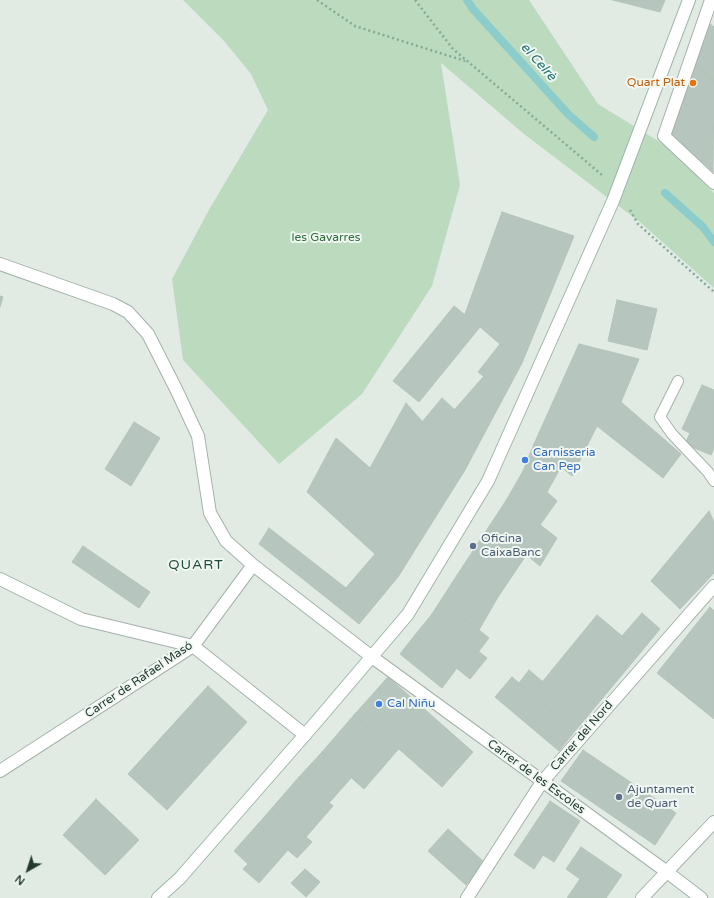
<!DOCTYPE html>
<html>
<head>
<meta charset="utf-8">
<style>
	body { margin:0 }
	#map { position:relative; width:714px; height:898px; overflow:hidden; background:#e1ebe4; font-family:"Varela Round",sans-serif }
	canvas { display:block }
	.north { position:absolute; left:8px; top:850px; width:40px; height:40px; -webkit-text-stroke:3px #f1f7f3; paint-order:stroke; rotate:219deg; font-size:11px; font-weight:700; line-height:16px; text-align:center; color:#223a2f }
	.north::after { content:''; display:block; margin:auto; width:14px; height:18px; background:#223a2f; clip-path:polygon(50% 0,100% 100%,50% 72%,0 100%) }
</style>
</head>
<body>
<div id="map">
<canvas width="714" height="898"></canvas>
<div class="north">N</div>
</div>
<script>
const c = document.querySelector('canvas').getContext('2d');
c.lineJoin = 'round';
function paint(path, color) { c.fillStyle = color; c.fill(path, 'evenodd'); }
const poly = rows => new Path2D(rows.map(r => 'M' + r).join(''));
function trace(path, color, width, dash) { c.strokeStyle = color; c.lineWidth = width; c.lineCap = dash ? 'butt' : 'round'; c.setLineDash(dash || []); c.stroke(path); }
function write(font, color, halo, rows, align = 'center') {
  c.font = font + ' "Varela Round",sans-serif'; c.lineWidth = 4; c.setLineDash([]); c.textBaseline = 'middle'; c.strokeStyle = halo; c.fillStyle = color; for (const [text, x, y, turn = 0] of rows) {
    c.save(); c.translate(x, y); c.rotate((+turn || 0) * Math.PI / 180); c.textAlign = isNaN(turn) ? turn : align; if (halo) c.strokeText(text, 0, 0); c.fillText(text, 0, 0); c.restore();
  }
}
paint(poly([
	[183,0,529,0,598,104,668,147,714,193,714,288,641,223,524,134,441,63,460,185,432,286,362,394,279,464,183,360,172,279,210,208,268,110,251,74,225,42]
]), '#bbdabe');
trace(poly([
	[467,0,473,9,568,114,594,137],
	[665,193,703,227,714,242]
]), '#8ccdcb', 8);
const building = poly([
	[613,0,665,0,660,12,613,0],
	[709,23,714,27,714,80,694,64,709,23],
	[694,64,714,80,713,172,669,131,694,64],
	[502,212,574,236,522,363,465,314,502,212],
	[0,296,3,297,0,307,0,296],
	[617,300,657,309,647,350,608,341,617,300],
	[454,306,480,327,419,402,393,381,454,306],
	[500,344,522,363,506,393,478,372,500,344],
	[579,344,639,359,621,402,681,454,663,478,597,426,572,476,534,444,579,344],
	[484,376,506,393,483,436,455,409,484,376],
	[702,385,714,390,714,448,711,455,685,444,690,433,682,429,702,385],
	[442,398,483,436,465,470,422,422,442,398],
	[406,403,465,470,398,577,375,554,307,492,336,438,370,468,406,403],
	[134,422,160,438,131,486,105,469,134,422],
	[534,444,561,467,547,492,523,471,534,444],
	[523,471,557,501,540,525,507,499,523,471],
	[507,499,557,538,540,566,490,525,507,499],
	[709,511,714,522,714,573,680,609,651,581,709,511],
	[490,525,527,554,498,597,463,566,490,525],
	[269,528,346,588,333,603,259,544,269,528],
	[83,546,150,592,139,608,72,562,83,546],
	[375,554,398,577,359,624,333,603,375,554],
	[463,566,498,597,479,630,441,600,463,566],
	[441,600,489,638,479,651,432,614,441,600],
	[710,607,714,611,714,719,657,673,710,607],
	[642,613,660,629,641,652,622,636,642,613],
	[432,614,487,658,470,679,415,635,432,614],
	[597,615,641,652,586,718,543,681,597,615],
	[415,635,457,668,442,688,400,654,415,635],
	[529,670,586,718,575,731,519,683,529,670],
	[388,677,473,752,442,787,399,749,396,752,354,715,388,677],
	[512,677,575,731,559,751,495,697,512,677],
	[208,686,247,722,167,810,128,774,208,686],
	[354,715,396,752,364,789,322,752,354,715],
	[583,750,676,813,655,845,561,781,583,750],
	[322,752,351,778,329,803,299,777,322,752],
	[299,777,333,806,306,837,272,808,299,777],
	[96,799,139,840,105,875,63,835,96,799],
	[550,801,580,821,554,862,543,855,534,869,514,855,550,801],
	[272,808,312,842,297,858,258,824,272,808],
	[258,824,288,850,259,883,243,869,248,864,234,851,258,824],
	[448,829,484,862,466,885,428,851,448,829],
	[581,847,622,875,606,898,567,898,580,879,566,869,581,847],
	[305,869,320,882,306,897,291,883,305,869]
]);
paint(building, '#b6c5bd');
trace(building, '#b4c4ba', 1);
const lane = poly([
	[678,381,660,417,672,434,708,472,714,481]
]);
const street = poly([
	[711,0,664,136,714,183],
	[0,264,113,304,128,312,148,334,176,389,198,436,210,513,226,541,253,565,372,657,667,872,701,898],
	[0,579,81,619,193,646,305,735],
	[0,771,193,646,253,565],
	[467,898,542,782,714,586],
	[642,898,714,822]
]);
const secondary = poly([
	[158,898,180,878,317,721,408,614,488,481,613,201,689,0]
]);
trace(lane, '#a4b2aa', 12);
trace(street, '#a4b2aa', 14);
trace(secondary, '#a0b6aa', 14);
trace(poly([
	[317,0,355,26,465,61],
	[415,0,453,49,602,175],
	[630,210,638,224,714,292]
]), '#83ac98', 2.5, [2, 3]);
trace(lane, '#fff', 10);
trace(street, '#fff', 12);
trace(secondary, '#fff', 12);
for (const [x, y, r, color] of [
	[693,83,4,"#e8710a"],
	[525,460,4,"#3f7fe0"],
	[473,546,4,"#5c6f8a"],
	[379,704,4,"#3f7fe0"],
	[619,797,4,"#5c6f8a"]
]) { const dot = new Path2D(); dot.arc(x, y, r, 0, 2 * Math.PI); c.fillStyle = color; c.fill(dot); trace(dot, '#f1f7f3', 1.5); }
write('12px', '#c56008', '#f1f7f3', [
	["Quart Plat",685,83]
], 'right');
write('12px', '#2f6e3c', '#f1f7f3', [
	["les Gavarres",326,238]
]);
write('12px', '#366cbe', '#f1f7f3', [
	["Carnisseria",533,453],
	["Can Pep",533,467],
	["Cal Niñu",387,704]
], 'left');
write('12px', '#4e5e75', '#f1f7f3', [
	["Oficina",481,539],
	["CaixaBanc",481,553],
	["Ajuntament",627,790],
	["de Quart",627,804]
], 'left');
write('12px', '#223a2f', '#f1f7f3', [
	["Carrer de Rafael Masó",139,680,-34],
	["Carrer del Nord",582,736,-49],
	["Carrer de les Escoles",536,777,36]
]);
write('italic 13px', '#207271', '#f1f7f3', [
	["el Celrè",538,62,48]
]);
c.letterSpacing = '1px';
write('14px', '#204b38', '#f1f7f3', [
	["QUART",196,565]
]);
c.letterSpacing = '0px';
</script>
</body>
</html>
